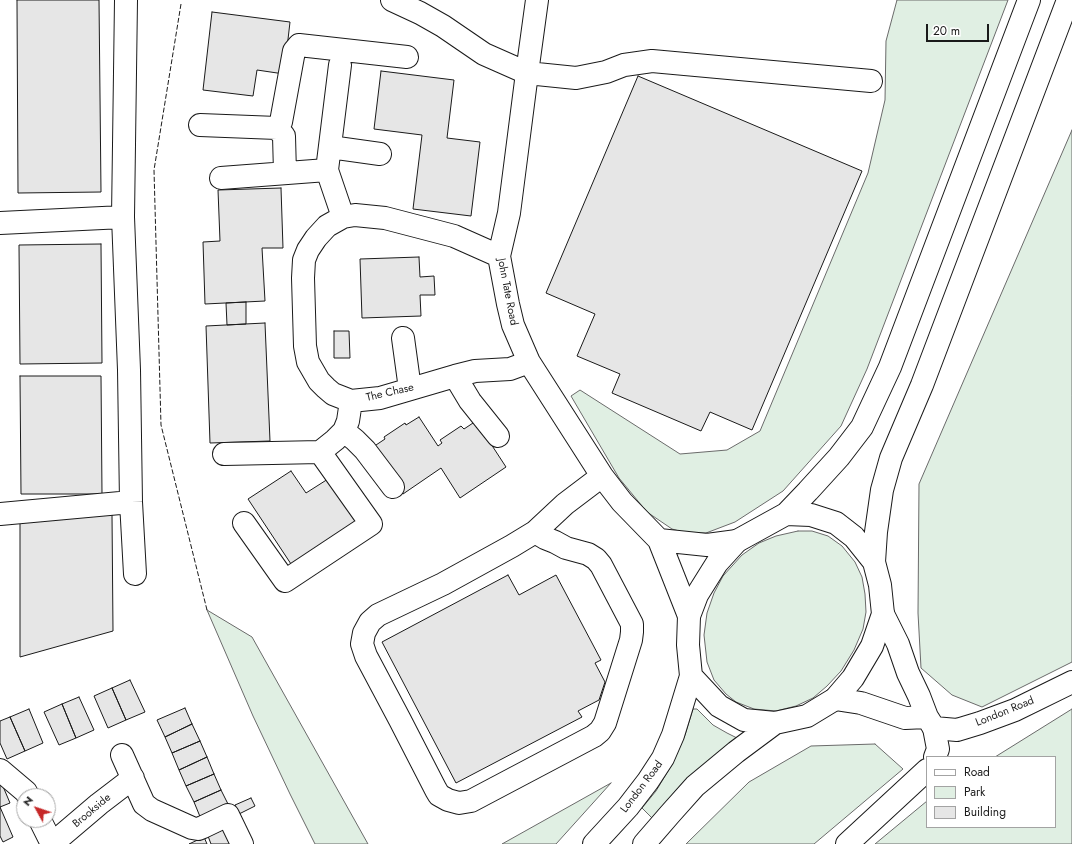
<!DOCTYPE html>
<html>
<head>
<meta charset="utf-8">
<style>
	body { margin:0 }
	#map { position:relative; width:1072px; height:844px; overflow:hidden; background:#fff; font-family:Jost,sans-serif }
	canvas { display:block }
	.legend { position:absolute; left:926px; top:756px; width:130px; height:72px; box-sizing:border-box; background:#fff; border:1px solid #a3a3a3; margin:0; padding:5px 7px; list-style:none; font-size:12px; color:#1a1a1a }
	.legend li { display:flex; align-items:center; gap:8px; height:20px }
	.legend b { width:20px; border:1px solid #a3a3a3 }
	.north { position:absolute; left:16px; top:788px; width:40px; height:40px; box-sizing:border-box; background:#fff; border:1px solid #a3a3a3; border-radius:50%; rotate:310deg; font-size:11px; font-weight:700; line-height:16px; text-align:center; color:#1a1a1a }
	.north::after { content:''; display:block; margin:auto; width:14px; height:18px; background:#c62828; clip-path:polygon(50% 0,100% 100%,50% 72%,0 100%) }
	.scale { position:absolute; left:926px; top:24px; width:63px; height:18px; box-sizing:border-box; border:2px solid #1a1a1a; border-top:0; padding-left:5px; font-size:12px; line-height:14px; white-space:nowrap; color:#1a1a1a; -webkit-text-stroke:3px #fff; paint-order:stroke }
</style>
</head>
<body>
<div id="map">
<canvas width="1072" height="844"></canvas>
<ul class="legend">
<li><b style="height:5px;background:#fff"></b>Road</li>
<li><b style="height:11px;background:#e0efe3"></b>Park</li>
<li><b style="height:11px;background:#e6e6e6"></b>Building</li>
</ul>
<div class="north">N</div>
<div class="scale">20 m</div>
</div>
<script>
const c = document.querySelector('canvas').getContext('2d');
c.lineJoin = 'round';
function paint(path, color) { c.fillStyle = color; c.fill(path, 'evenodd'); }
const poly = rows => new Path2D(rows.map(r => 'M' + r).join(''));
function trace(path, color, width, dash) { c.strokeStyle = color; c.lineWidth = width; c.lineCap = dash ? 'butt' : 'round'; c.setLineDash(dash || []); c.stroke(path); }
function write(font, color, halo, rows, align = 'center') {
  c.font = font + ' Jost,sans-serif'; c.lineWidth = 3; c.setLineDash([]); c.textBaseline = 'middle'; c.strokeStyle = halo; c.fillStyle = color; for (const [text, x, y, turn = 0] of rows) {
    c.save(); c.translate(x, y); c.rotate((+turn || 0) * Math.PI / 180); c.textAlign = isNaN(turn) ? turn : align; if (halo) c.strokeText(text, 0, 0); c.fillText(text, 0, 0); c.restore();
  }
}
const green = poly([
	[897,0,1008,0,867,369,841,426,783,491,735,522,706,533,686,533,672,529,647,512,619,478,571,396,580,390,680,454,727,450,760,431,868,173,885,100,886,41,897,0],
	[1072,130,1072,662,982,707,952,695,921,668,918,613,919,484,1072,130],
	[798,531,812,531,828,536,842,546,855,562,862,577,865,594,866,612,863,629,854,650,841,671,827,686,813,698,796,706,776,711,754,709,736,702,726,694,714,680,707,662,704,635,707,613,714,593,723,576,742,555,759,543,776,536,798,531],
	[207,610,252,637,368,844,315,844,290,794,253,716,207,610],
	[693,709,697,709,713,725,727,733,739,739,702,766,681,785,652,818,642,808,656,791,671,766,685,735,693,709],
	[1072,709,1072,844,875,844,927,801,927,827,1055,827,1055,757,995,757,1072,709],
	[875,744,903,769,814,844,686,844,749,782,811,746,875,744],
	[611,783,556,844,502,844,611,783]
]);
paint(green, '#e0efe3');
trace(green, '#6a6a6a', 1);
const building = poly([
	[17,0,99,0,101,192,18,193,17,0],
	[212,12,290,22,284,74,257,70,253,96,203,90,212,12],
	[381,71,454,80,447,138,480,142,471,216,413,209,422,135,374,129,381,71],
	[638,76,862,171,752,430,710,412,701,431,612,393,620,374,577,356,595,314,546,293,638,76],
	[281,188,283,248,262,248,265,301,205,304,203,242,220,241,218,190,281,188],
	[101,244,102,363,20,364,19,245,101,244],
	[419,257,420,277,434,276,435,295,420,295,421,316,362,318,360,259,419,257],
	[246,302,246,324,227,325,226,303,246,302],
	[265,323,270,441,210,443,206,326,265,323],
	[334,331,349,331,350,358,334,358,334,331],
	[20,376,101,376,102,494,21,494,20,376],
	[419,417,438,446,442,443,440,440,461,426,464,429,476,421,506,467,460,498,441,468,403,494,373,447,385,439,384,437,405,423,406,425,419,417],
	[291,471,306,493,328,479,356,522,291,564,248,499,291,471],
	[112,513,113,631,20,657,20,514,112,513],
	[508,575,519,595,556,575,601,660,595,663,605,682,599,700,578,711,582,717,456,783,382,642,508,575],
	[130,680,145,712,126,720,112,688,130,680],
	[112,688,126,720,108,728,94,696,112,688],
	[79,697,94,730,76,738,62,704,79,697],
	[62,704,76,738,59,745,44,712,62,704],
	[185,708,192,724,165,737,157,720,185,708],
	[29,709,43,743,25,751,10,717,29,709],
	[10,717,25,751,7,759,0,743,0,721,10,717],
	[192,724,200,741,172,753,165,737,192,724],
	[200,741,207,757,179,770,172,753,200,741],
	[207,757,214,774,186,786,179,770,207,757],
	[214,774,221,790,194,802,186,786,214,774],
	[2,784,10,803,0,807,13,837,3,842,0,836,0,785,2,784],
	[221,790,229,806,201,819,194,802,221,790],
	[251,798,255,806,239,814,235,805,251,798],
	[225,829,232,844,211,844,208,836,225,829],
	[204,837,207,844,189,844,204,837]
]);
paint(building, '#e6e6e6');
trace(building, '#1a1a1a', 1);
const minor = poly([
	[126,0,123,217,129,370,131,502,135,574],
	[392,0,420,13,443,26,484,54,527,73,576,78,606,72,624,65,652,61,871,81],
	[537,0,527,73,509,213,499,256,508,304,513,325,529,362,602,476,622,502,659,540,689,616],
	[200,125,277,128,284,136,285,173],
	[277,128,281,122,294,51,299,45,407,57],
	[330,147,380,154],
	[327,170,343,217],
	[221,178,327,170,340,65],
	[0,223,123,217],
	[499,256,454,236,385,218,355,215,343,217,327,226,316,238,308,250,304,260,303,278,305,346,308,362,319,381,326,388,333,394,351,401,380,398,455,376,475,371,510,369,529,362],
	[403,338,410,389],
	[455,376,470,401,498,436],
	[344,431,355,440,365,450,393,487],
	[224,454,320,452],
	[0,514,131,502],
	[244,523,285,581,371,524,320,452,335,440,344,431,348,421,351,401],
	[535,532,545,538,555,542,566,548,588,554,596,559,601,565,632,624,632,632,631,640,605,723,600,731,594,736,471,801,459,803,448,800,439,795,436,790,400,720,366,656,362,644,364,633,370,622,378,615,443,584,512,546,535,532,565,504,602,476],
	[659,540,707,545,737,541],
	[934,728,938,749,935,757],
	[122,755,144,804,152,810,192,828,198,829,203,827,228,815,242,844],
	[0,770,26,792,28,796],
	[40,820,52,844],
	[52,844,99,804,133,778],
	[847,844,927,770]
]);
const major = poly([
	[883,614,898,644,908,673,919,696,927,717,934,728,957,730,980,723,1015,710,1072,682],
	[835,699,861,703,905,718,927,717]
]);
const highway = poly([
	[1029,0,890,367,862,427,839,457,808,491,786,514,737,541,717,563,697,595,689,616,688,645,691,676,719,706,744,720,775,723,807,716,835,699,853,678,872,646,883,614,880,585,874,562,876,532,882,490,891,458,922,385,1068,0],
	[786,514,811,515,836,523,854,537,874,562],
	[594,844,628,807,648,781,663,758,673,735,691,676],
	[644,844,670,814,695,786,736,752,775,723]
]);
trace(minor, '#1a1a1a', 24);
trace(major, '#1a1a1a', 24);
trace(highway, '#1a1a1a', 24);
trace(minor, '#fff', 22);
trace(major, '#fff', 22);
trace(highway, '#fff', 22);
trace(poly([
	[181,4,154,170,161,425,207,610]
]), '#1a1a1a', 1, [5, 2]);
write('11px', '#1a1a1a', '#fff', [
	["John Tate Road",507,292,79],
	["The Chase",390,393,-13],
	["London Road",1005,712,-22],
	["London Road",642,787,-53],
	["Brookside",92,811,-40]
]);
</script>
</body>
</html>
